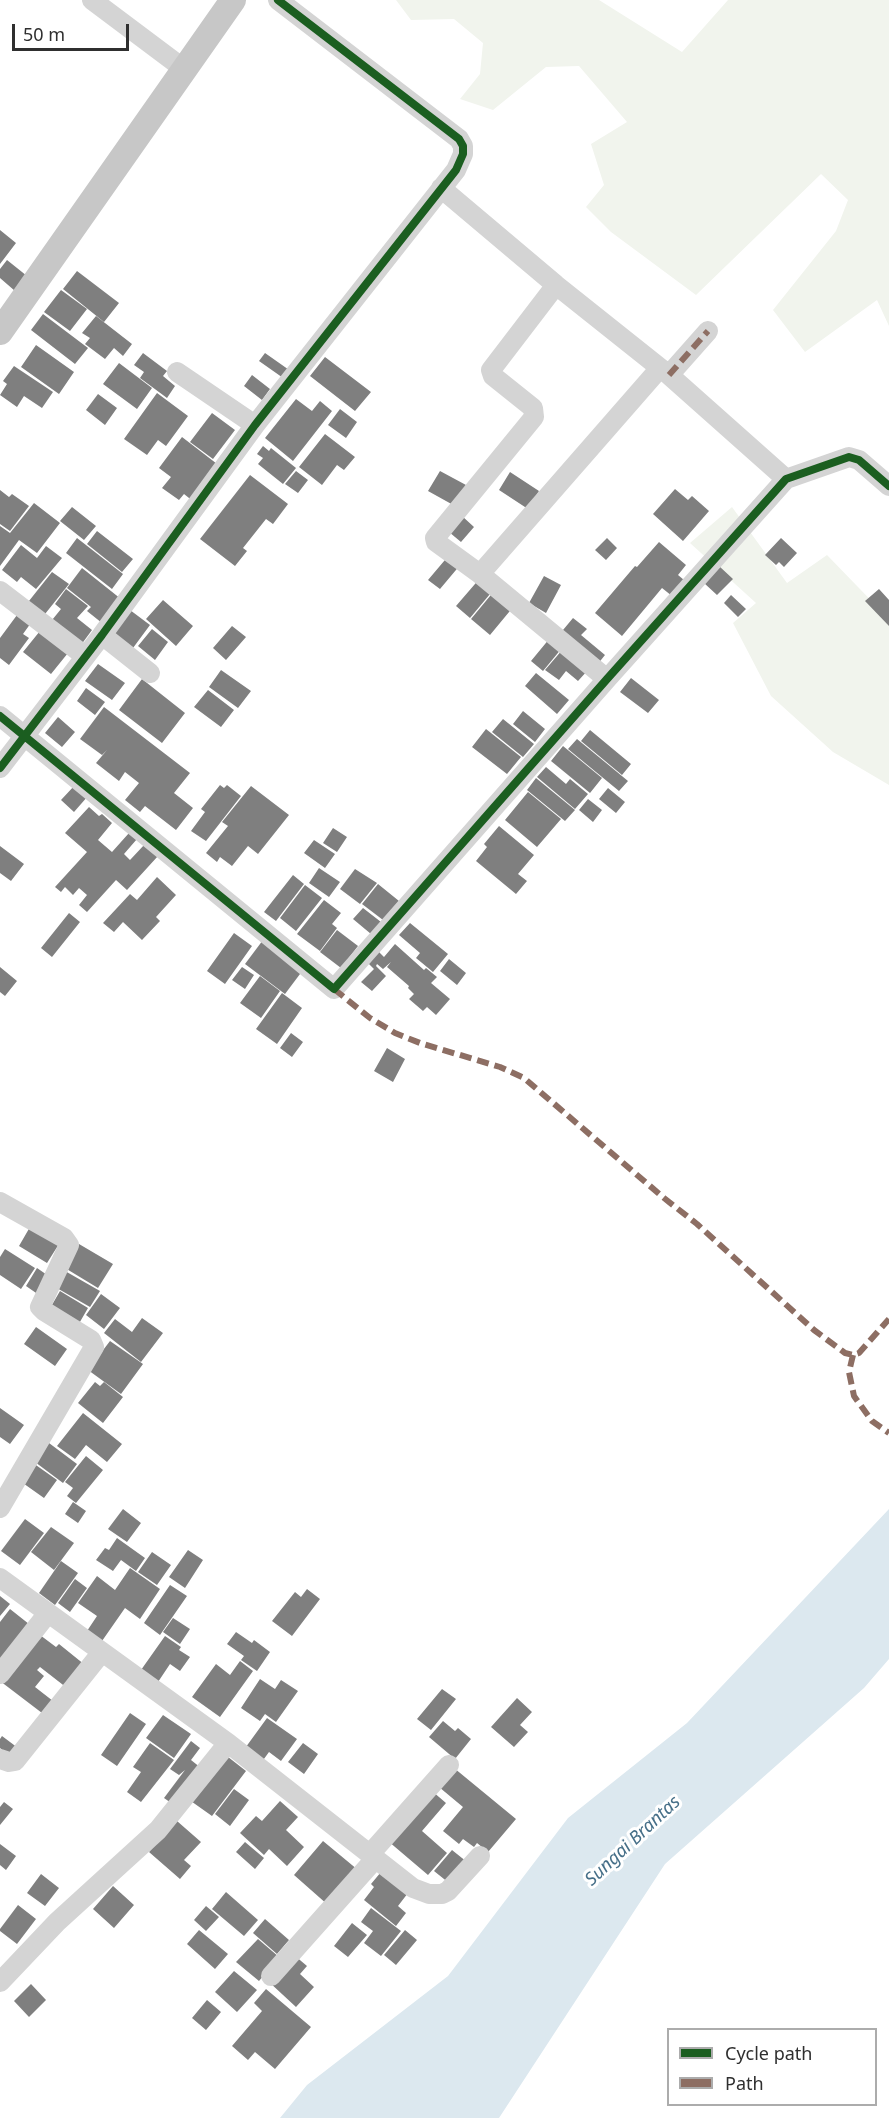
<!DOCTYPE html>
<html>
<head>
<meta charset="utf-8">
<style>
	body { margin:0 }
	#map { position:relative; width:889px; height:2118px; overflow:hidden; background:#fff; font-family:"Noto Sans",sans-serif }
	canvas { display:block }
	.legend { position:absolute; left:667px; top:2028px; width:210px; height:78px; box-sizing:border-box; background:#fff; border:2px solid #acacac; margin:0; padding:8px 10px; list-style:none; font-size:18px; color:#2f2f2f }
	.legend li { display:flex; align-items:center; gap:12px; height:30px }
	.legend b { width:30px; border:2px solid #acacac }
	.scale { position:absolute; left:12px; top:24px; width:117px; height:27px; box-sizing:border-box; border:3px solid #2f2f2f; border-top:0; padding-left:8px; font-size:18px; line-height:21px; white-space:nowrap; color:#2f2f2f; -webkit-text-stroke:4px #fff; paint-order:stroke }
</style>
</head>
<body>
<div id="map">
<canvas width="889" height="2118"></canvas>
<ul class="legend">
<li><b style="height:8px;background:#1b5e20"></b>Cycle path</li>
<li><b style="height:8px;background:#8d6e63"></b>Path</li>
</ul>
<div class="scale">50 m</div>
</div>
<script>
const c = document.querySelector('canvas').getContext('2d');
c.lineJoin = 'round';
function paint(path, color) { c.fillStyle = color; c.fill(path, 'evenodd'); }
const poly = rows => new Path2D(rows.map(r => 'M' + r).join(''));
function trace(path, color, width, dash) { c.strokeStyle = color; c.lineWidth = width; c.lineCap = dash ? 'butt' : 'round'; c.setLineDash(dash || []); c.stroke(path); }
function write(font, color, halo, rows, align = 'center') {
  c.font = font + ' "Noto Sans",sans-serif'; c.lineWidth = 6; c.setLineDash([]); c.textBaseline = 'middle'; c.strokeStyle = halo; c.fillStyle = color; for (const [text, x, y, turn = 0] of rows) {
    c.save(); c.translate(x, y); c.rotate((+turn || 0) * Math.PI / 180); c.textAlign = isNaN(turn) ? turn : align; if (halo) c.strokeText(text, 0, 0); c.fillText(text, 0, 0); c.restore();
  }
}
paint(poly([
	[396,0,599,0,682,52,728,0,889,0,889,326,877,300,805,352,773,310,836,231,848,200,821,174,696,295,611,232,586,207,604,185,591,144,627,122,579,66,546,67,493,110,460,99,480,74,483,43,454,19,411,20],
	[732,507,787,583,827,555,889,619,889,785,833,752,771,696,733,623,756,603,690,543]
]), '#f1f4ed');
paint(poly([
	[889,1509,889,1659,864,1688,665,1864,499,2118,280,2118,307,2085,448,1976,568,1818,687,1723]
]), '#dce8ef');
paint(poly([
	[0,230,16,243,0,264],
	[7,260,27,276,15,291,0,278,0,269],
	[77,271,119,303,104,322,63,289],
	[61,290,87,309,70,331,44,312],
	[43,314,88,348,75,364,31,330],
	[96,316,132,344,123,356,114,348,105,359,85,344,90,338,82,333],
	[36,345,74,372,59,394,21,367],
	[143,353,167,371,163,376,175,386,167,398,140,378,144,372,134,365],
	[265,353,292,372,286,380,259,361],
	[325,357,371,392,355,411,310,376],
	[119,363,152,388,137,409,103,384],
	[14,366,53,392,42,408,24,396,17,407,0,395,7,384,3,381],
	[252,375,270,389,262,400,244,386],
	[157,393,188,416,166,446,158,440,147,455,124,439],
	[98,394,117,408,105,425,86,410],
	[296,399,312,411,320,401,332,411,293,461,265,438],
	[340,409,357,422,346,438,328,425],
	[212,413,235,430,213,459,190,442],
	[325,434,355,457,344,470,337,465,322,485,299,467],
	[182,437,221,467,194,502,184,494,179,500,162,488,171,477,159,468],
	[263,446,269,451,271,448,296,468,283,484,258,464,263,458,257,454],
	[296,471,308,480,298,493,285,484],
	[440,471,466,485,455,506,428,491],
	[510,472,539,491,528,509,499,490],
	[250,475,288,504,273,524,266,519,243,548,247,551,235,566,200,539],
	[675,489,688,500,692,496,709,511,683,541,653,514],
	[0,490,9,497,12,494,29,506,10,531,0,524],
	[34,503,60,523,37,553,19,540,0,566,0,526,10,533],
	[72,507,96,526,84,540,60,521],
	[462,516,474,527,461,542,449,532],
	[97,531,133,559,122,572,87,544],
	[77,538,123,574,112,589,66,553],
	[607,538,617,548,606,560,595,550],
	[781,538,797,553,784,567,779,562,776,565,765,555],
	[659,542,686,565,678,575,684,580,672,596,662,588,622,636,595,613,635,566,637,567],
	[21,545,37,558,46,546,62,558,36,589,21,577,17,582,2,570],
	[450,554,461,564,440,589,428,580],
	[719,566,733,579,717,595,704,583],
	[82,568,121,599,102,623,87,611,91,607,67,588],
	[52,572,69,584,41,619,25,606],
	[544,576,561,585,546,613,529,603],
	[481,577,495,588,470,618,456,606],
	[66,589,88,606,77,618,92,630,78,649,48,625,61,609,55,604],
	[879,589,889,600,889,626,865,601],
	[495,590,514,606,490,635,471,619],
	[731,595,746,609,738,617,724,603],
	[163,600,193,626,176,646,146,619],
	[130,610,150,625,133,648,112,632],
	[20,611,33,620,23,634,29,638,9,665,0,658,0,638],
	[573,618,587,629,581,635,605,655,597,665,558,636],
	[44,626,72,648,51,674,23,652],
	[232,626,246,637,226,660,213,648],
	[152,629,168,642,155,660,138,646],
	[550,638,562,648,543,671,531,661],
	[563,649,588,670,578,681,566,671,559,680,545,670],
	[98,664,125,683,112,700,85,681],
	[221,670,251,691,238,708,209,687],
	[536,673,569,700,557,714,525,686],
	[631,678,659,700,648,713,620,692],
	[142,679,185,713,162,743,119,710],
	[86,688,105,702,95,715,77,701],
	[208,690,234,710,221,727,194,707],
	[104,707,190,773,174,793,193,808,176,830,145,806,140,812,125,800,139,783,125,772,119,781,96,763,107,750,102,755,80,739],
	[523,711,545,729,535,742,513,724],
	[58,717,75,732,62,747,45,733],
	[503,719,534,744,523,757,492,732],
	[486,729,521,757,507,774,472,747],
	[590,730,631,764,622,775,581,741],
	[577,739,628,781,619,791,568,749],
	[563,746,602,778,590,793,551,761],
	[546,767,566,784,570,779,588,794,575,809,537,777],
	[536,778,575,810,565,821,527,790],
	[75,785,88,796,74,812,61,800],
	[220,785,224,788,227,785,241,796,206,841,191,831,205,812,201,809],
	[251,786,289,815,258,854,248,846,232,866,220,857,217,862,206,853,228,826,222,822],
	[608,788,625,802,616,813,599,799],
	[528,792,561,819,537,847,505,820],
	[588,799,602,810,593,822,579,810],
	[89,807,99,816,102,814,112,823,98,840,112,852,129,833,137,839,124,854,130,860,145,844,158,856,127,890,116,880,87,912,79,905,87,895,79,888,73,895,65,887,61,892,55,887,87,852,65,833],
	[499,826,534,855,518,874,527,881,516,894,476,861,487,847,484,844],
	[333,828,347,837,337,852,323,843],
	[314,840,335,854,325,868,304,853],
	[0,846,24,864,11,881,0,873],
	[319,868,340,882,329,897,309,883],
	[355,869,377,883,360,904,340,889],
	[293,875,304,884,276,921,264,912],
	[157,877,176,895,156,917,160,921,142,940,123,922,114,932,103,923,130,894,137,900],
	[378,884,399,901,383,920,362,904],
	[305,885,322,898,296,931,280,918],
	[324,900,341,913,332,924,337,928,320,951,297,934],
	[363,908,381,922,371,934,353,919],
	[69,913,80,922,52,957,41,948],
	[410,923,448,954,433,972,416,958,420,953,399,935],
	[337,930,358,946,341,968,320,952],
	[234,933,252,946,225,984,207,971],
	[263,940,303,970,285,994,245,964],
	[395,944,424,970,426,968,437,977,431,983,450,999,436,1015,427,1007,423,1011,409,999,414,994,408,988,409,986,387,967,391,962,383,969,377,964,376,966,386,976,372,991,361,982,374,969,368,963,379,952,384,957],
	[449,959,466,973,457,985,440,971],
	[0,967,17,981,5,996,0,992],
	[242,967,254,975,245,989,232,980],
	[260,976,280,991,261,1018,240,1003],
	[282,993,302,1008,277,1044,256,1029],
	[291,1033,303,1042,292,1057,280,1048],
	[387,1048,405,1059,393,1082,374,1071],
	[30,1227,59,1244,47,1263,19,1246],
	[79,1244,113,1264,98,1288,65,1268],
	[5,1249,35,1268,21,1289,0,1275,0,1257],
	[37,1268,50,1277,39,1295,26,1286],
	[65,1271,100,1291,90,1307,55,1287],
	[60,1291,88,1308,77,1327,49,1310],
	[101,1294,120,1308,104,1329,86,1315],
	[142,1318,163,1333,141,1362,104,1333,115,1319,132,1332],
	[36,1327,67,1349,55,1366,24,1344],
	[110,1341,143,1364,121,1394,88,1370],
	[95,1382,100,1386,104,1382,123,1397,103,1423,78,1403],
	[0,1408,24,1425,10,1444,0,1437],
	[83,1413,122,1444,107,1462,86,1445,75,1459,57,1446],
	[49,1443,77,1464,63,1483,35,1462],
	[86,1456,103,1470,76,1503,67,1496,73,1488,65,1482],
	[33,1463,57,1480,44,1498,20,1481],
	[73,1502,86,1511,78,1523,65,1514],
	[123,1509,141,1523,127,1542,108,1529],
	[25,1519,44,1533,20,1565,1,1551],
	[51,1527,74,1543,54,1570,31,1552],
	[117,1538,145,1558,136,1571,121,1560,113,1571,96,1560,105,1548,109,1550],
	[188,1550,203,1560,185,1588,169,1577],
	[152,1552,171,1565,157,1585,138,1572],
	[61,1561,78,1573,55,1605,39,1593],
	[130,1568,160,1589,140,1619,125,1608,102,1641,87,1631,97,1616,78,1603,97,1576,115,1590],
	[75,1579,87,1588,70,1612,58,1603],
	[170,1585,187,1596,160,1635,144,1623],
	[307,1589,320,1599,292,1636,272,1621,295,1592,301,1597],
	[0,1596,10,1604,0,1616],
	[10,1609,34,1628,0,1671,0,1622],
	[173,1618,190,1629,180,1644,163,1632],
	[36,1632,56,1647,59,1644,85,1665,67,1688,40,1667,37,1670,44,1676,35,1687,53,1701,42,1713,0,1681],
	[236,1632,252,1643,254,1640,270,1652,257,1671,241,1660,244,1656,227,1644],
	[165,1636,181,1647,179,1650,190,1657,180,1671,170,1664,158,1682,141,1670],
	[240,1661,253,1671,220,1717,192,1697,216,1664,230,1675],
	[260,1679,275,1689,281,1680,298,1691,276,1722,265,1714,260,1721,241,1708],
	[442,1689,456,1699,431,1730,417,1719],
	[517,1698,532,1712,520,1725,528,1732,514,1747,491,1727],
	[130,1713,146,1724,117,1766,101,1755],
	[163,1715,191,1734,174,1758,146,1738],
	[267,1718,297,1739,281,1761,269,1752,261,1763,243,1751],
	[443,1721,455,1731,458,1728,471,1739,455,1759,429,1737],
	[2,1736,18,1748,11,1757,0,1748,0,1739],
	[191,1741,200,1748,191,1760,201,1768,174,1805,164,1798,185,1770,179,1775,170,1769],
	[150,1743,174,1760,141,1802,127,1792,141,1772,133,1767],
	[303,1743,318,1754,304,1774,288,1762],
	[223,1753,246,1771,212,1816,188,1799],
	[454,1768,516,1819,488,1852,477,1843,474,1847,463,1839,459,1844,443,1831,463,1807,439,1787],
	[234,1789,249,1800,230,1826,215,1814],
	[432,1791,446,1803,422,1831,447,1853,428,1875,388,1841],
	[280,1801,298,1817,286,1830,304,1847,287,1866,269,1849,264,1855,240,1833,256,1816,262,1821],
	[4,1802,13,1809,0,1825,0,1807],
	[177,1821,201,1842,184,1860,191,1866,180,1879,149,1852],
	[323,1841,358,1870,328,1905,294,1875],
	[245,1842,264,1858,255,1869,236,1852],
	[0,1844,16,1856,6,1870,0,1865],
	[452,1850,467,1862,449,1883,434,1871],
	[381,1872,408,1893,398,1906,406,1913,396,1926,364,1900,374,1887,371,1884],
	[41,1874,59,1888,45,1906,27,1893],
	[113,1886,134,1905,114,1928,93,1909],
	[226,1892,258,1920,244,1936,212,1909],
	[18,1905,36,1919,17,1944,0,1931,0,1929],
	[206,1906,219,1917,206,1931,194,1920],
	[371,1908,401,1931,381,1956,364,1943,373,1931,361,1922],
	[265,1919,289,1940,277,1954,253,1933],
	[352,1923,367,1935,348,1957,334,1946],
	[199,1930,228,1954,215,1969,187,1944],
	[405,1930,417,1940,396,1965,384,1955],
	[258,1939,279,1957,259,1981,236,1962],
	[294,1955,307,1966,300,1974,314,1987,296,2007,269,1982],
	[234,1971,257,1990,237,2012,215,1992],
	[31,1984,46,2000,29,2017,14,2001],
	[266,1989,311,2027,275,2069,255,2052,248,2060,232,2046,262,2011,254,2003],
	[207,2000,221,2012,206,2030,192,2018]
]), '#7f7f7f');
trace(poly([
	[92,0,184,69],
	[441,188,556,285,669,375,786,479],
	[177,372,255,425],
	[669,375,708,331],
	[480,574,436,542,435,538,534,417,533,408,493,376,491,370,556,285],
	[0,591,85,656],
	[102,635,150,673],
	[607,679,480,574,660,368],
	[0,716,334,989,607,679,786,479,849,457,859,460,889,486],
	[0,768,102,635,255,425,456,170,463,154,463,146,459,139,278,0],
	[0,1202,64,1238,69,1245,40,1307,44,1311,91,1340,94,1347,0,1508],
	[0,1578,228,1743,413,1888,429,1894,442,1894,448,1891,480,1856],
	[0,1674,48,1613],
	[0,1759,9,1762,15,1761,102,1652],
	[370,1854,449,1765],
	[271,1976,375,1859],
	[0,1982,57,1922,158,1830,228,1743]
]), '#d4d4d4', 20);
trace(poly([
	[0,332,233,0]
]), '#c7c7c7', 26);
trace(poly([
	[669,375,708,331],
	[334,989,370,1018,395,1033,420,1043,500,1067,524,1078,664,1198,697,1224,814,1330,845,1353,853,1355,859,1353,889,1319],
	[853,1355,849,1372,854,1396,872,1421,889,1433]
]), '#8d6e63', 6, [12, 6]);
trace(poly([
	[0,716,334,989,607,679,786,479,849,457,859,460,889,486],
	[0,768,102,635,255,425,456,170,463,154,463,146,459,139,278,0]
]), '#1b5e20', 8);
write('italic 18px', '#466f88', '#fff', [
	["Sungai Brantas",633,1841,-43]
]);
</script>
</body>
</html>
